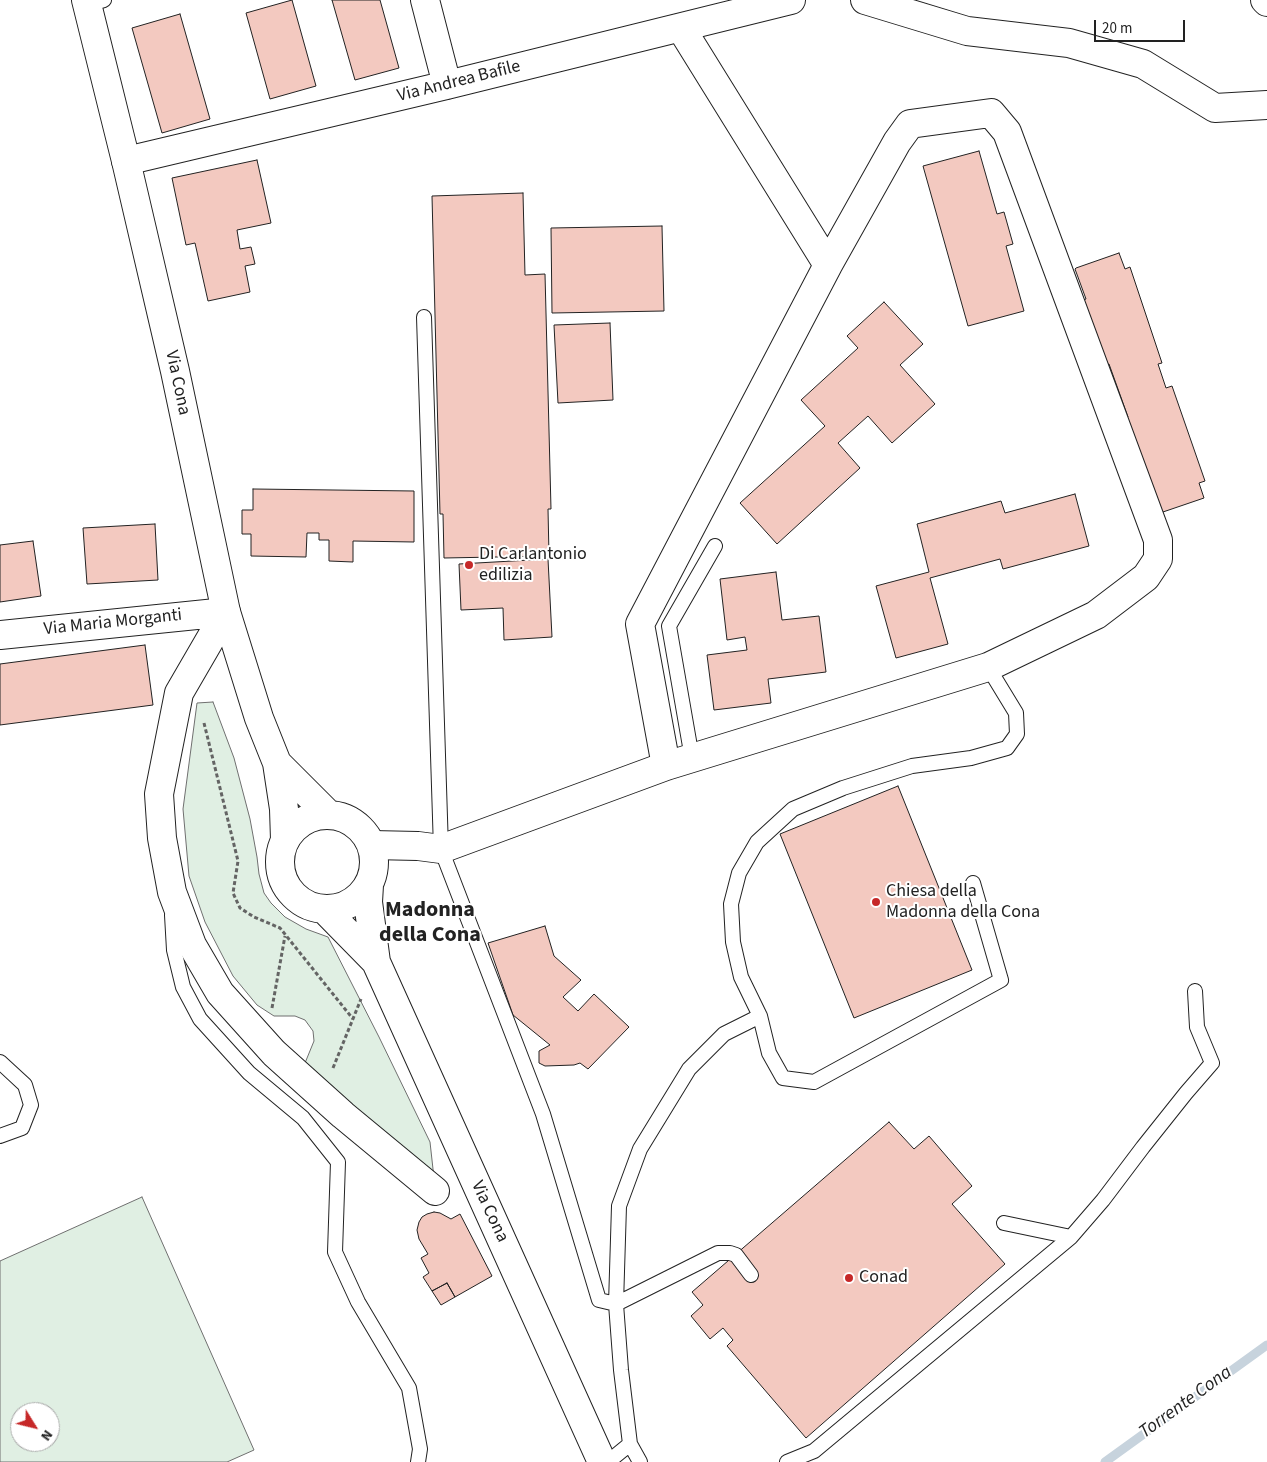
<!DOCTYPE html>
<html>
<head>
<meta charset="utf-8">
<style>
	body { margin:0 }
	#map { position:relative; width:1267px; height:1462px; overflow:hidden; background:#fff; font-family:"Source Sans 3",sans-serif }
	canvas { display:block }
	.north { position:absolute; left:10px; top:1402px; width:50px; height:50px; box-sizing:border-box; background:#fff; border:1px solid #a7a7a7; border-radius:50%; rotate:126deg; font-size:14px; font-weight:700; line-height:20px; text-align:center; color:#222 }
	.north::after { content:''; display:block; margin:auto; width:18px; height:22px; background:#c62828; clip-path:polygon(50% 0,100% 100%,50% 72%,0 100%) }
	.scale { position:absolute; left:1094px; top:20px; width:91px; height:22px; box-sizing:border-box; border:2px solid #222; border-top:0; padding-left:6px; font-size:15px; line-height:18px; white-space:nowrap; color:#222; -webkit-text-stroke:4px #fff; paint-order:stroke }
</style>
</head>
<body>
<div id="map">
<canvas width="1267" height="1462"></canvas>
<div class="north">N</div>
<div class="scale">20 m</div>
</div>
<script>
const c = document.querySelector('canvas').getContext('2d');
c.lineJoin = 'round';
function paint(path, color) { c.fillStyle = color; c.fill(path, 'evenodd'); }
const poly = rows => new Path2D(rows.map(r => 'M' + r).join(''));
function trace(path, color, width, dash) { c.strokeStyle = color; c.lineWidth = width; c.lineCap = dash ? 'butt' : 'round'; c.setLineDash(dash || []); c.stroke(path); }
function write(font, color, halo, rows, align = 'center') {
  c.font = font + ' "Source Sans 3",sans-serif'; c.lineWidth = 4; c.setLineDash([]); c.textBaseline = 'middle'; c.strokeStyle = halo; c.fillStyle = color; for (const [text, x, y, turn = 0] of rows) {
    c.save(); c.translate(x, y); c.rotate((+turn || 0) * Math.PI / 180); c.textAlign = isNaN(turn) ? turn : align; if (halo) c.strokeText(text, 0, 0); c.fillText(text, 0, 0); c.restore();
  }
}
const green = poly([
	[213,702,234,758,250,819,257,857,259,874,264,893,271,903,285,917,306,929,328,937,379,1037,430,1142,434,1178,305,1063,314,1041,313,1031,305,1020,295,1016,274,1016,257,1005,233,976,205,922,189,876,183,809,197,703,213,702],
	[142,1197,254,1450,227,1462,0,1462,0,1261,142,1197],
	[20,1412,50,1412,50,1442,20,1442,20,1412]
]);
paint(green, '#e0efe3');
trace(green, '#6f6f6f', 1);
trace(poly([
	[1105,1462,1267,1345]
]), '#c7d3dd', 9);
const building = poly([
	[292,0,316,86,270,99,246,13,292,0],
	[332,0,380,0,399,68,355,80,332,0],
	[180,14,210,119,162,133,132,28,180,14],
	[979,151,997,214,1004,212,1013,244,1006,246,1024,311,968,326,923,166,979,151],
	[257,160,271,223,237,230,240,249,251,247,255,264,245,266,250,292,208,301,195,243,186,245,172,178,257,160],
	[523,193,525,275,545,274,551,509,548,509,549,556,444,558,443,514,440,514,432,196,523,193],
	[662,226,664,311,552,313,551,228,662,226],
	[1119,253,1125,269,1130,267,1162,363,1158,364,1166,388,1172,386,1205,481,1199,483,1204,498,1160,513,1121,420,1128,417,1109,364,1103,366,1081,301,1086,299,1075,269,1076,268,1119,253],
	[884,302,923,344,900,365,935,404,892,443,868,416,838,443,860,468,777,544,740,503,825,426,801,400,858,348,847,336,884,302],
	[610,323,613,400,558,403,554,325,610,323],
	[253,489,414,491,414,542,353,541,353,562,329,561,329,540,319,540,319,533,307,533,306,557,251,556,251,534,242,534,242,510,253,510,253,489],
	[1075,494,1089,546,1003,569,1000,559,930,578,948,644,896,658,876,586,929,572,917,524,1001,501,1005,513,1075,494],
	[155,524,158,580,87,584,83,528,155,524],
	[33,541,41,596,0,602,0,545,33,541],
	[548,559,552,637,504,640,503,608,461,610,459,564,548,559],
	[776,572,782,620,819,616,826,672,768,679,771,703,714,710,707,655,747,650,745,637,727,640,720,579,776,572],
	[145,645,153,705,0,725,0,664,145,645],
	[898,786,972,970,854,1018,780,834,898,786],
	[545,926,554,956,581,980,563,997,578,1011,594,994,629,1027,588,1069,580,1063,574,1065,545,1066,539,1063,539,1051,550,1045,513,1015,488,943,545,926],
	[889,1122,914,1149,929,1136,972,1186,952,1204,1005,1264,806,1438,727,1346,733,1340,723,1328,710,1339,691,1316,703,1305,692,1292,889,1122],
	[434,1212,440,1213,451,1219,460,1214,492,1276,455,1297,447,1283,432,1291,423,1277,429,1273,421,1258,428,1254,419,1239,417,1230,419,1222,422,1217,427,1214,434,1212],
	[447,1283,455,1297,441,1305,432,1291,447,1283]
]);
paint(building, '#f3c9c0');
trace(building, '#222', 1);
const lane = poly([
	[87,5,104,0],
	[424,317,441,849,543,1114,599,1300,616,1304,621,1370,630,1444,608,1462],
	[692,758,669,626,715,546],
	[973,883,1001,980,814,1082,783,1078,769,1053,760,1016,741,977,733,942,731,904,739,873,757,842,793,809,843,788,912,766,971,758,1007,748,1017,734,1016,713,988,667],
	[172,915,174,950,183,987,200,1019,249,1073,303,1118,338,1162,335,1252,358,1302,409,1388,420,1449,418,1462],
	[0,1062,25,1085,31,1105,22,1128,0,1136],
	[1071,1237,1103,1200,1143,1147,1186,1093,1212,1063,1197,1027,1195,991],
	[751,1275,736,1255,730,1253,718,1253,616,1304,619,1206,640,1149,689,1069,724,1034,760,1016],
	[630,1444,640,1462],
	[787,1462,814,1451,1071,1237,1004,1223]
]);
const street = poly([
	[425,0,447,85],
	[865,0,967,31,1069,43,1143,64,1215,108,1267,105],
	[1265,0,1267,2],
	[126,161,447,85,791,0],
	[226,612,179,693,159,794,162,838,172,892,192,945,220,993,274,1053,343,1115,435,1191],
	[0,635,226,612],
	[666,766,640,624,828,265,681,28],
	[372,845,418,846,441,849,666,766,988,667,1096,615,1146,577,1158,559,1158,540,1007,132,991,113,910,124,897,142,828,265]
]);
const primary = poly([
	[86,0,126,161,175,371,226,612,259,718,277,763,284,809,285,840],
	[277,763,328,814],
	'280 862a47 47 0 1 1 94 0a47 47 0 1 1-94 0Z',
	[369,885,368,902,376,962,602,1462],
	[324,909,376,962]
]);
trace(lane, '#222', 16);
trace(street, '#222', 30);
trace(primary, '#222', 30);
trace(poly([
	[204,723,238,861,233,893,240,908,254,917,280,928,353,1019],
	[272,1008,285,936],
	[333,1068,361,999]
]), '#646464', 3, [4, 2.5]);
trace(lane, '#fff', 14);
trace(street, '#fff', 28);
trace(primary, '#fff', 28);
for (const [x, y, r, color] of [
	[469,565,5,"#c62828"],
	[876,902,5,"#c62828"],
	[849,1278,5,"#c62828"]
]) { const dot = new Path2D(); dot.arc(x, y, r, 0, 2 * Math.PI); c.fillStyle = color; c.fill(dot); trace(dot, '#fff', 2); }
write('18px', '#222', '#fff', [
	["Via Andrea Bafile",459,82,-14],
	["Via Cona",177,383,78],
	["Via Maria Morganti",113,623,-6],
	["Via Cona",489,1212,65]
]);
write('18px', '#222', '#fff', [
	["Di Carlantonio",479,555],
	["edilizia",479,576],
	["Chiesa della",886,892],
	["Madonna della Cona",886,913],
	["Conad",859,1278]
], 'left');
write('italic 19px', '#222', '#fff', [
	["Torrente Cona",1186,1403,-36]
]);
write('bold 22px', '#222', '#fff', [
	["Madonna",430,911],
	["della Cona",430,936]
]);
</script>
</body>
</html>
